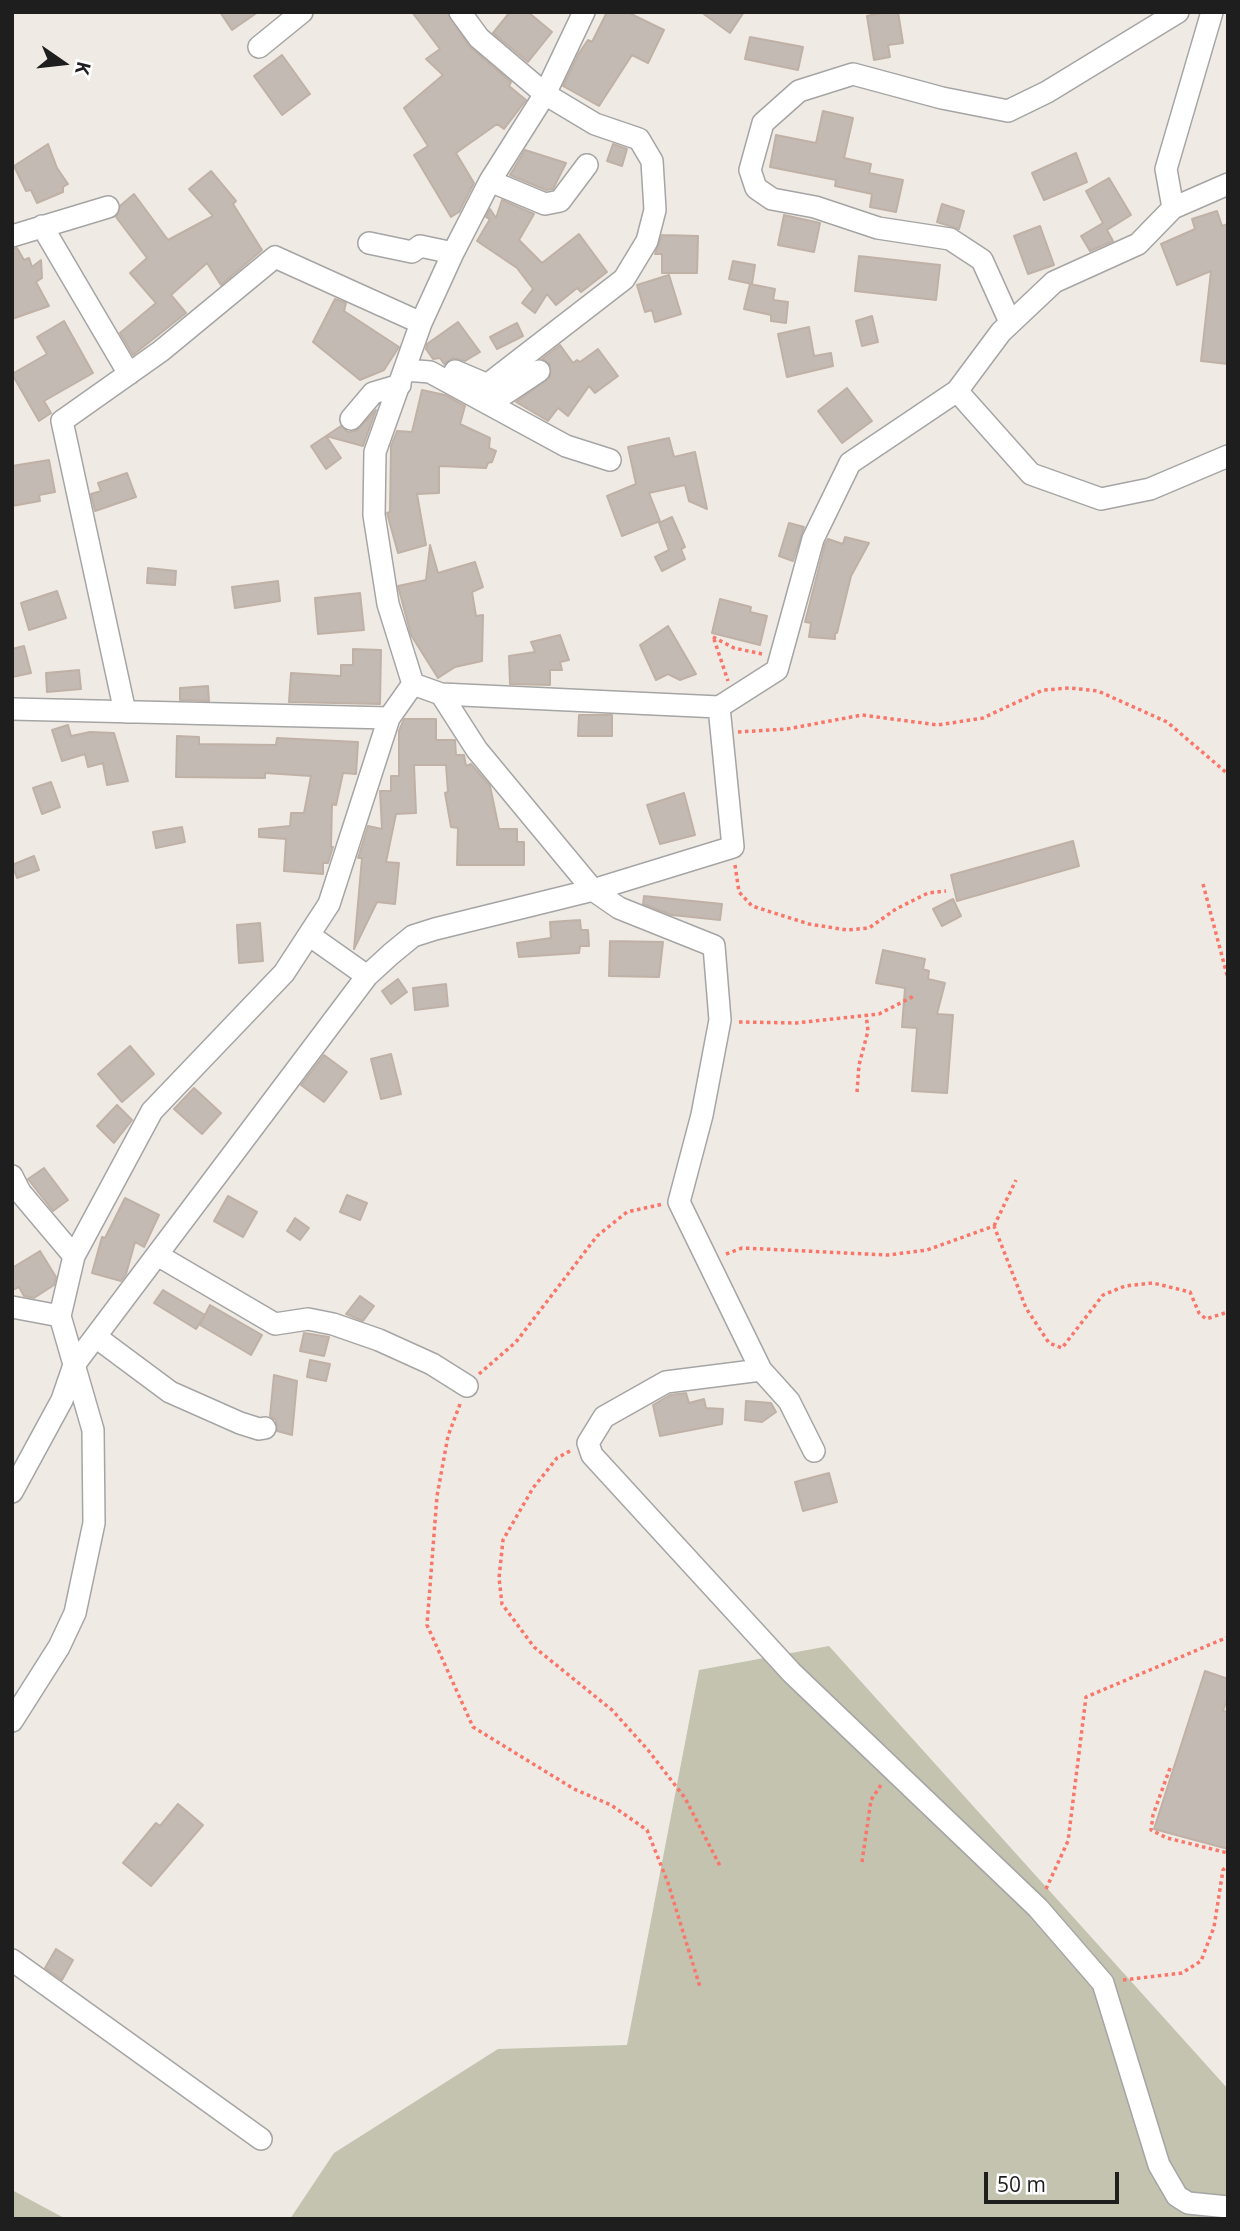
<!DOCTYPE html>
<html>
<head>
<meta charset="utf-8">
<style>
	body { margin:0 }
	#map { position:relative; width:1240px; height:2231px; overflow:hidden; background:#efebe4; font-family:"Open Sans",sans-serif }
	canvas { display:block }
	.frame { position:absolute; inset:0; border:14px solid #1e1e1e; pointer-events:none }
	.north { position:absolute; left:28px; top:28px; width:70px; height:70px; -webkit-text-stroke:5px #fff; paint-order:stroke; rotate:104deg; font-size:19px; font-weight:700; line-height:28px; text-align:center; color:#1e1e1e }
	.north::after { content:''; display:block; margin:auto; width:24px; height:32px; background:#1e1e1e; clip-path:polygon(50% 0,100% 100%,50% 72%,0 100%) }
	.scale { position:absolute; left:984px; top:2172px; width:135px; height:32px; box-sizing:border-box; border:4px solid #1e1e1e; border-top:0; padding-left:9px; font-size:21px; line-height:24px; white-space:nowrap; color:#1e1e1e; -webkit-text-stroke:5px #fff; paint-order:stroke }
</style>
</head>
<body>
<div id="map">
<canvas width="1240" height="2231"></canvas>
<div class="frame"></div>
<div class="north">K</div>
<div class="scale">50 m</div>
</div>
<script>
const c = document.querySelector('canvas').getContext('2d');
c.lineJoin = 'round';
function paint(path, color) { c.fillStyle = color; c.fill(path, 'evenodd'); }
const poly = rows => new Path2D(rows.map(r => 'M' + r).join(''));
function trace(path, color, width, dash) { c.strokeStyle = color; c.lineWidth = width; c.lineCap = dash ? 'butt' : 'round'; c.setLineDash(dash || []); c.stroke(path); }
paint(poly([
	[829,1646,1228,2089,1228,2219,290,2219,334,2153,498,2049,627,2045,699,1670],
	[12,2190,66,2219,12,2219]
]), '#c3c3af');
const building = poly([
	[220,12,258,12,232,30,220,12],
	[412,12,447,12,469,46,511,82,509,86,526,100,504,129,497,124,456,153,474,183,459,212,451,217,414,155,428,146,404,108,443,75,426,59,440,49,412,12],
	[510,12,528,12,552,32,528,62,493,33,510,12],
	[607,12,627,12,664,30,648,63,632,55,599,106,563,86,579,53,588,40,592,42,607,12],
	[701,12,744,12,730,33,701,12],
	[886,12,898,12,903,43,888,45,890,57,874,60,867,16,886,12],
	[750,37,803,47,798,70,745,59,750,37],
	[282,55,310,94,282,115,254,76,282,55],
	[823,111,853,118,844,158,871,164,869,173,903,180,896,212,870,207,872,194,835,186,836,180,770,167,776,135,816,143,823,111],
	[48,144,57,168,68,184,63,187,63,192,37,203,31,190,26,191,14,166,48,144],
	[613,144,627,149,622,166,607,161,613,144],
	[525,150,566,163,553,189,546,190,510,175,525,150],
	[1076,153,1087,182,1044,200,1032,173,1076,153],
	[211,171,236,201,233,204,262,250,221,285,207,263,171,295,186,313,133,355,120,333,156,303,130,273,147,258,116,217,121,205,134,194,168,240,213,216,189,189,211,171],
	[1109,178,1131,215,1107,230,1113,241,1090,251,1081,236,1103,223,1086,191,1109,178],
	[502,200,534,214,519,240,542,263,579,234,607,272,581,292,577,288,556,305,547,294,535,313,522,303,533,289,517,268,477,241,490,219,486,217,490,209,496,218,502,200],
	[942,204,964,211,959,229,937,222,942,204],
	[1217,211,1222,226,1228,224,1228,364,1201,361,1211,271,1177,285,1161,244,1195,229,1192,219,1217,211],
	[784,215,820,223,814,252,778,245,784,215],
	[1040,226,1054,265,1028,274,1014,236,1040,226],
	[662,235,698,236,697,273,662,273,662,254,655,254,662,235],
	[17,248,24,260,29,258,32,267,41,260,42,278,36,282,49,306,12,319,12,249,17,248],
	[859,256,940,265,936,300,855,291,859,256],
	[733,261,755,265,752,284,729,279,733,261],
	[669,275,681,314,655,322,652,310,645,312,637,285,669,275],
	[750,284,775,289,773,300,788,302,786,323,771,321,771,315,744,309,750,284],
	[335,299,346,303,344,311,399,347,384,370,360,380,313,342,335,299],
	[872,316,878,342,862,346,856,321,872,316],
	[64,321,93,373,44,401,51,413,39,421,12,374,47,354,37,337,64,321],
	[458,322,480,352,465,361,453,358,444,364,440,358,433,359,426,349,427,344,458,322],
	[517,323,523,336,497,349,490,337,517,323],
	[809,327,814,356,831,353,833,366,787,377,778,334,809,327],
	[560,345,573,363,577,360,580,362,598,349,618,376,595,393,589,386,568,416,558,408,548,421,516,402,550,377,550,364,542,359,560,345],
	[847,388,872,421,842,443,818,411,847,388],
	[422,390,445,395,465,406,460,424,490,438,489,448,496,451,492,462,488,463,486,468,439,466,439,493,417,494,426,545,398,553,387,513,390,512,391,446,397,431,412,432,422,390],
	[376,410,363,446,326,436,341,426,348,432,356,431,376,410],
	[326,436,341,458,326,469,311,446,326,436],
	[669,438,674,457,695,452,707,509,689,501,685,485,649,493,660,521,622,536,607,496,636,484,628,447,669,438],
	[49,460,55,492,39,495,40,501,12,506,12,466,49,460],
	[127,473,136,497,95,511,91,494,101,491,98,483,127,473],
	[672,517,685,547,681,549,685,559,662,571,655,557,669,550,659,523,672,517],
	[789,523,804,527,793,561,779,556,789,523],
	[845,537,869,543,851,576,837,633,835,633,835,639,809,637,811,623,805,622,825,544,828,539,843,544,845,537],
	[430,545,438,573,475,562,483,587,472,592,476,616,483,615,482,661,455,667,438,678,411,635,398,586,426,580,430,545],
	[148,568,176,571,175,585,147,583,148,568],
	[278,581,280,601,235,608,232,587,278,581],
	[57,591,66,618,29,630,21,603,57,591],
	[360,593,364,630,318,634,315,598,360,593],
	[720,599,751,607,750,612,767,616,760,645,712,633,720,599],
	[668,626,696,674,680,680,668,674,656,680,640,645,668,626],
	[560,635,569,660,560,662,562,670,550,670,550,685,510,684,509,656,535,652,531,642,560,635],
	[24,646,31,673,12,677,12,649,24,646],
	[353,649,381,650,380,704,289,702,291,673,341,676,341,665,353,665,353,649],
	[79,670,81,689,47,692,46,673,79,670],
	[208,686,209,701,180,700,180,688,208,686],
	[579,715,612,715,612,736,578,736,579,715],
	[404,719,436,719,436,740,455,740,456,755,464,755,466,766,471,764,490,786,499,829,517,829,517,842,524,842,524,865,457,865,458,828,451,827,445,793,448,792,446,765,414,765,416,813,396,814,386,862,399,863,395,904,377,902,354,949,362,858,358,858,368,826,382,829,380,791,391,791,391,776,399,776,399,731,404,719],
	[68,725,71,736,90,732,114,733,128,781,107,785,103,763,88,767,85,754,62,761,52,730,68,725],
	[177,736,199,737,199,744,276,745,277,738,358,742,356,774,343,773,336,805,332,804,331,847,333,847,328,863,323,863,323,874,284,871,286,839,259,837,259,829,290,826,291,813,304,813,311,776,265,773,265,778,176,777,177,736],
	[51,782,60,807,42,814,33,788,51,782],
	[684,793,695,835,660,844,647,805,684,793],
	[182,827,185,842,156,848,153,832,182,827],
	[1073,841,1079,866,957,901,951,875,1073,841],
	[34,856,39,870,17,878,12,865,34,856],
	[644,896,722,904,720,920,672,915,643,904,644,896],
	[953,899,961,916,942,926,933,909,953,899],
	[580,920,581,930,588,930,589,946,580,946,579,953,519,957,517,943,551,938,550,922,580,920],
	[260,923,263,961,239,963,237,925,260,923],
	[610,941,663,942,659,977,609,976,610,941],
	[883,950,925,959,923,969,929,971,928,979,945,983,937,1014,953,1015,947,1093,912,1091,917,1028,902,1027,905,988,876,983,883,950],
	[398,979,407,992,391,1004,382,991,398,979],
	[446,984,448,1006,415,1010,413,988,446,984],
	[130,1046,154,1074,122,1102,98,1074,130,1046],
	[391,1054,401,1094,381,1099,371,1059,391,1054],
	[324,1055,347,1072,324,1102,301,1085,324,1055],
	[194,1088,221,1113,202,1134,174,1109,194,1088],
	[117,1105,132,1120,114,1143,97,1126,117,1105],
	[44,1168,68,1200,53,1211,28,1179,44,1168],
	[347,1195,367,1203,360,1220,340,1212,347,1195],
	[228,1196,257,1212,243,1237,214,1221,228,1196],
	[125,1198,159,1215,144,1247,135,1242,126,1274,121,1281,92,1273,102,1237,105,1238,125,1198],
	[295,1218,309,1228,300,1240,287,1231,295,1218],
	[40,1251,56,1277,54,1285,34,1298,24,1296,19,1287,12,1290,12,1268,40,1251],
	[163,1290,205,1315,196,1329,154,1303,163,1290],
	[360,1296,374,1306,363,1321,346,1314,360,1296],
	[210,1305,262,1335,251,1355,200,1325,210,1305],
	[304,1333,329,1337,324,1356,300,1351,304,1333],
	[310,1360,330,1364,326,1381,307,1377,310,1360],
	[274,1375,297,1381,292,1435,277,1431,276,1420,270,1416,274,1375],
	[686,1393,689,1403,704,1399,706,1408,723,1409,722,1424,660,1436,653,1405,670,1395,686,1393],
	[746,1401,771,1403,776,1412,762,1422,745,1420,746,1401],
	[829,1473,837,1502,803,1511,795,1482,829,1473],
	[1205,1671,1228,1679,1228,1697,1223,1711,1228,1712,1228,1849,1154,1829,1205,1671],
	[178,1804,203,1825,151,1886,123,1863,156,1823,160,1826,178,1804],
	[56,1949,73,1960,62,1980,45,1968,56,1949]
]);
paint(building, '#c3bab3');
trace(building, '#c0b1a6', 2);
const minor = poly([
	[460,12,479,38,545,94,595,124,639,139,652,161,655,210,647,241,624,279,474,395],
	[259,47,302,12],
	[490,181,545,204,560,201,587,165],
	[1173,208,1166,169,1212,12],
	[42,226,129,374],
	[12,236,108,207],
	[369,243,412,252,420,246,453,253],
	[1010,322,982,260,950,239,878,228,815,207,772,199,756,188,750,170,763,123,799,91,853,74,942,98,1008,111,1047,92,1178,12],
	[405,370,430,372,566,446,610,460],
	[455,371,488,385],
	[489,384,506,393,539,371],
	[957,391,1031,474,1101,499,1150,489,1228,456],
	[351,419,373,393,400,385],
	[413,684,441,694,719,707,777,670,813,539,850,463,957,391,1001,332,1054,282,1138,244,1173,208,1228,184],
	[441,694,477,750,593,890,619,908,714,946,720,1020,702,1115,679,1202,761,1370,789,1401,814,1451],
	[12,709,389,718],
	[125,712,62,421,161,351,275,257,421,323],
	[309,935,367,976],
	[12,1176,20,1192,74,1256],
	[159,1256,275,1324,308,1319,333,1324,379,1340,432,1364,467,1386],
	[12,1307,60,1316],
	[96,1337,170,1392,240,1423,259,1429,265,1428],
	[761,1370,666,1382,604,1417,588,1443,592,1455,792,1673,1038,1908,1103,1983,1159,2165,1177,2196,1188,2203,1228,2207],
	[12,1492,62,1400,74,1365,367,976,391,954,413,936,435,929,593,890,733,847,719,707],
	[12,1721,59,1647,75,1613,94,1523,93,1430,60,1316,74,1256,152,1111,284,973,329,904,389,718,413,684,388,604,374,515,375,452,421,323,453,253,490,181,545,94,584,12],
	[12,1960,261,2139]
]);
trace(minor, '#a5a5a5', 24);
trace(poly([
	[713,637,734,648,762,654],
	[714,639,728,681],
	[738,732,787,729,862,715,938,725,983,718,1043,690,1070,688,1098,691,1167,722,1228,774],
	[735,865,739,892,752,906,809,924,847,930,869,928,896,909,928,893,946,891],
	[1203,884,1228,979],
	[739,1022,796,1023,879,1014,914,996],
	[857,1092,859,1065,868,1031,866,1014],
	[994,1226,1016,1180],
	[726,1254,742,1248,888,1255,927,1250,994,1226,1026,1308,1049,1343,1062,1348,1103,1295,1125,1286,1153,1283,1190,1292,1199,1313,1206,1319,1228,1312],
	[479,1374,516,1342,597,1236,627,1212,663,1204],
	[460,1404,448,1436,437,1496,427,1625,473,1727,574,1789,611,1805,647,1830,668,1883,700,1987],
	[570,1451,557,1458,533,1488,503,1540,499,1578,502,1604,534,1647,612,1710,648,1750,685,1798,720,1866],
	[1170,1768,1153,1815,1151,1830,1167,1838,1228,1853],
	[862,1862,871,1800,881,1785],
	[1046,1889,1068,1841,1086,1697,1228,1637],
	[1123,1980,1182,1973,1201,1961,1214,1927,1223,1870,1228,1865]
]), '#f9766b', 3.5, [3.5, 3.5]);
trace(minor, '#fff', 21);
</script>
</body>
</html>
